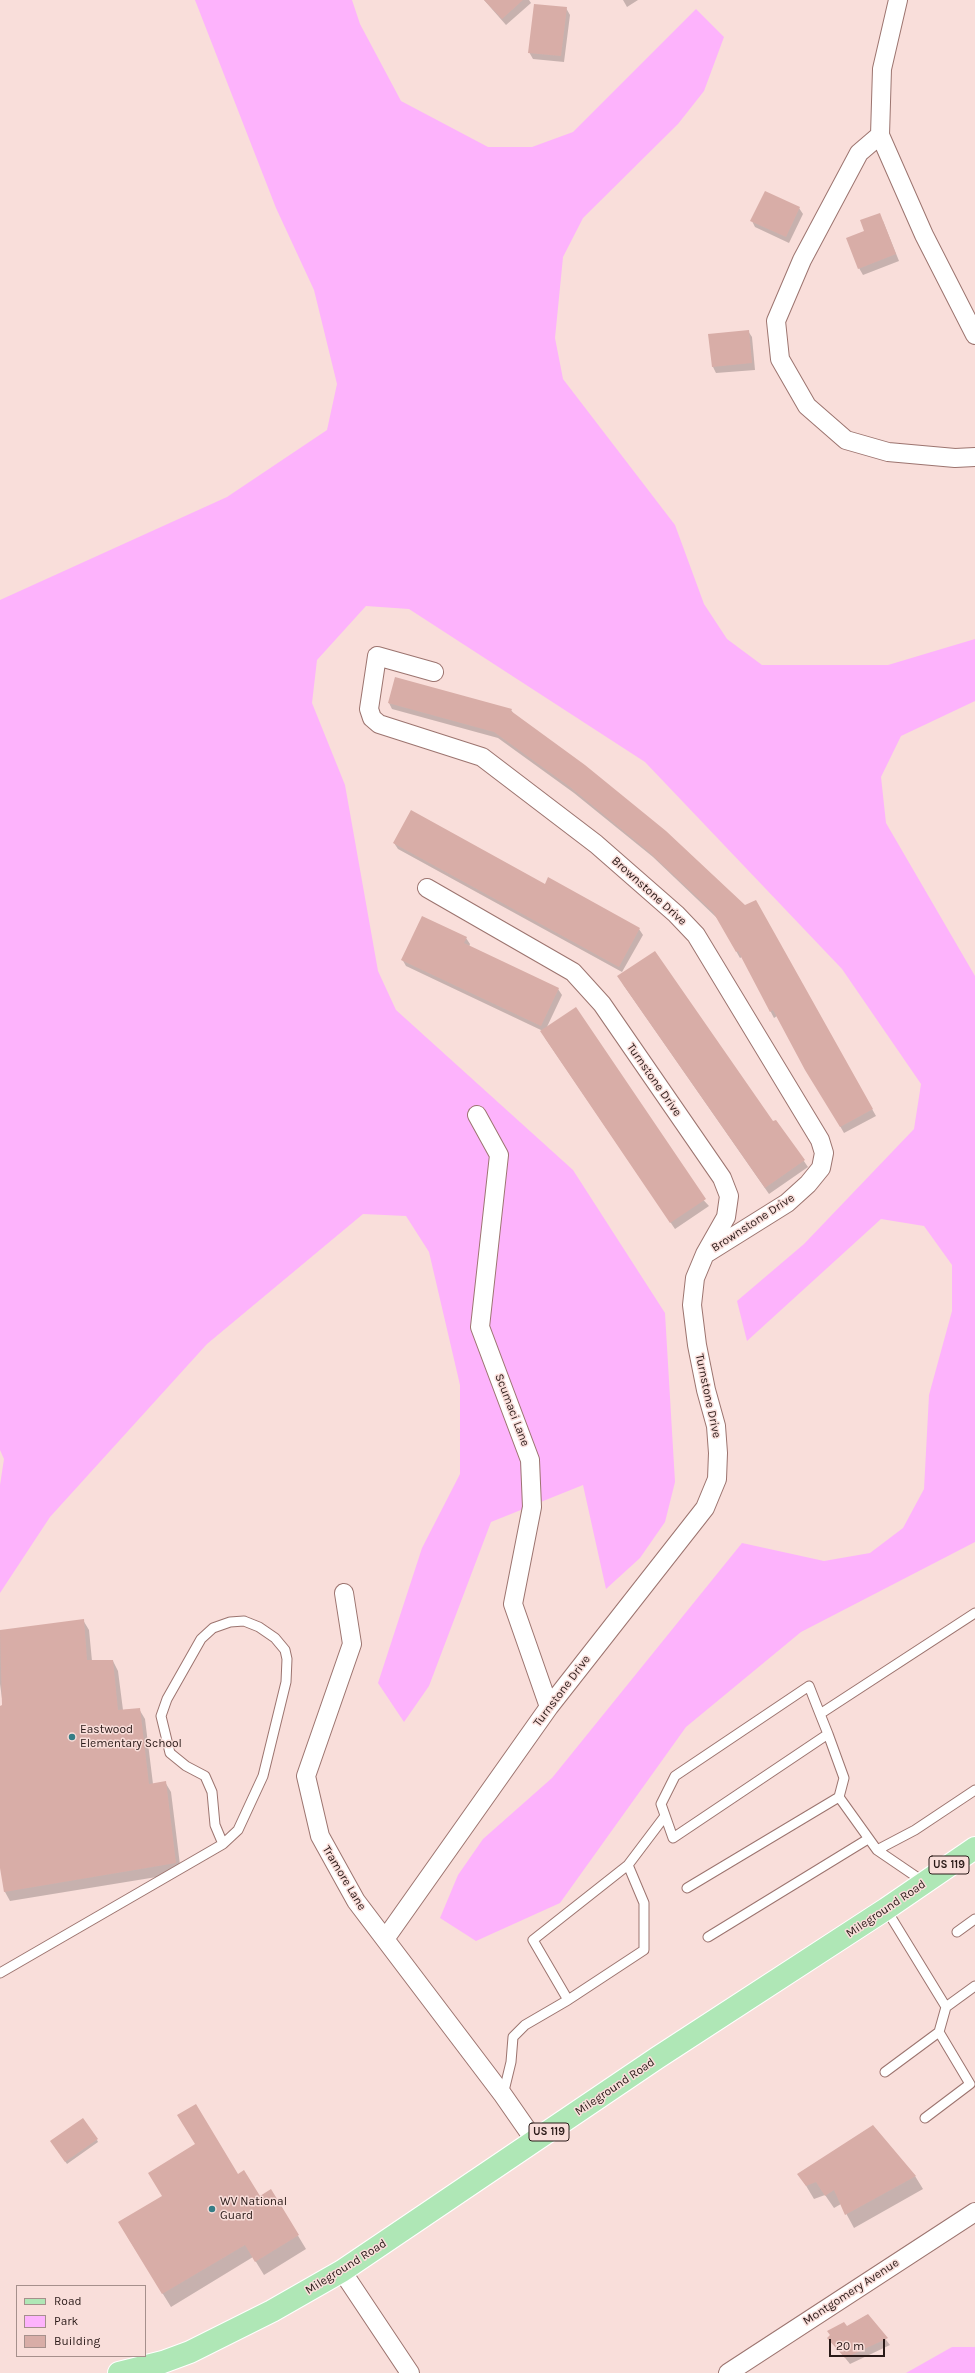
<!DOCTYPE html>
<html>
<head>
<meta charset="utf-8">
<style>
	body { margin:0 }
	#map { position:relative; width:975px; height:2373px; overflow:hidden; background:#f9deda; font-family:Karla,sans-serif }
	canvas { display:block }
	.legend { position:absolute; left:16px; top:2285px; width:130px; height:72px; box-sizing:border-box; background:#f9deda; border:1px solid #a6908c; margin:0; padding:5px 7px; list-style:none; font-size:12px; color:#2a1a18 }
	.legend li { display:flex; align-items:center; gap:8px; height:20px }
	.legend b { width:20px; border:1px solid #a6908c }
	.scale { position:absolute; left:829px; top:2339px; width:56px; height:18px; box-sizing:border-box; border:2px solid #2a1a18; border-top:0; padding-left:5px; font-size:12px; line-height:14px; white-space:nowrap; color:#2a1a18; -webkit-text-stroke:3px #f9deda; paint-order:stroke }
</style>
</head>
<body>
<div id="map">
<canvas width="975" height="2373"></canvas>
<ul class="legend">
<li><b style="height:5px;background:#afe7b6"></b>Road</li>
<li><b style="height:11px;background:#fdb3fc"></b>Park</li>
<li><b style="height:11px;background:#d8ada7"></b>Building</li>
</ul>
<div class="scale">20 m</div>
</div>
<script>
const c = document.querySelector('canvas').getContext('2d');
c.lineJoin = 'round';
function paint(path, color) { c.fillStyle = color; c.fill(path, 'evenodd'); }
const poly = rows => new Path2D(rows.map(r => 'M' + r).join(''));
function trace(path, color, width, dash) { c.strokeStyle = color; c.lineWidth = width; c.lineCap = dash ? 'butt' : 'round'; c.setLineDash(dash || []); c.stroke(path); }
function write(font, color, halo, rows, align = 'center') {
  c.font = font + ' Karla,sans-serif'; c.lineWidth = 3; c.setLineDash([]); c.textBaseline = 'middle'; c.strokeStyle = halo; c.fillStyle = color; for (const [text, x, y, turn = 0] of rows) {
    c.save(); c.translate(x, y); c.rotate((+turn || 0) * Math.PI / 180); c.textAlign = isNaN(turn) ? turn : align; if (halo) c.strokeText(text, 0, 0); c.fillText(text, 0, 0); c.restore();
  }
}
paint(poly([
	[195,0,352,0,360,24,401,101,488,147,532,147,573,132,696,9,724,37,704,91,678,124,583,218,563,257,555,338,563,379,675,525,704,604,727,639,762,665,888,665,975,639,975,701,901,736,881,777,886,823,975,976,975,1542,801,1632,686,1727,560,1903,476,1941,440,1918,458,1875,483,1839,552,1778,742,1543,824,1561,870,1553,903,1528,924,1489,929,1395,952,1311,952,1265,924,1226,881,1219,747,1341,737,1301,804,1244,914,1129,921,1084,842,969,645,762,409,609,366,606,317,660,312,703,345,785,378,971,396,1010,573,1170,665,1313,675,1482,665,1522,640,1558,606,1589,583,1485,491,1522,429,1686,404,1722,378,1683,422,1548,460,1474,460,1385,429,1252,406,1216,363,1214,207,1344,50,1517,0,1593,0,1485,4,1459,0,1450,0,600,227,497,327,430,337,384,314,290,276,208],
	[952,2347,975,2347,975,2373,906,2373]
]), '#fdb3fc');
paint(poly([
	[484,0,529,0,531,3,506,25],
	[623,0,638,0,627,7],
	[566,8,570,15,564,62,533,59,529,52],
	[799,208,803,214,789,243,755,227,752,221],
	[883,221,899,261,863,275,859,268,866,231],
	[748,331,752,337,755,370,716,373,713,367,709,335],
	[389,703,511,710,514,714,745,907,755,901,876,1116,844,1133,777,1016,774,1018,742,957,740,958,718,919,653,857,574,793,498,738,392,709],
	[394,843,545,885,639,929,643,935,622,972,398,849],
	[466,938,470,944,469,947,558,989,562,995,546,1029,709,1206,675,1229,545,1038,543,1031,406,966,402,959],
	[622,983,773,1123,776,1121,808,1167,769,1194],
	[83,1620,89,1630,92,1661,113,1661,118,1671,123,1710,139,1709,145,1719,153,1784,165,1782,171,1792,181,1873,10,1901,5,1892,0,1861,0,1707,3,1706,0,1684,0,1631],
	[97,2140,98,2142,67,2164,53,2144],
	[799,2174,915,2176,923,2189,854,2228,841,2204,834,2208,825,2195,814,2199],
	[238,2175,260,2198,271,2191,306,2249,264,2275,253,2257,171,2307,127,2236],
	[867,2315,890,2345,850,2364,829,2338]
]), '#0003');
paint(poly([
	[484,0,523,0,502,19],
	[534,4,567,7,561,56,528,53],
	[765,191,800,207,786,237,750,221],
	[880,213,896,254,858,269,846,238,864,231,860,220],
	[749,330,752,363,712,367,708,334],
	[395,677,512,709,511,711,585,765,666,831,745,905,756,900,873,1109,840,1127,805,1070,773,1010,770,1012,738,951,736,952,713,912,648,851,570,787,494,732,388,703],
	[411,810,545,884,548,877,640,928,619,967,393,843],
	[422,916,467,937,464,943,559,988,541,1026,401,960],
	[655,951,773,1121,776,1120,805,1160,765,1188,617,976],
	[576,1007,706,1199,670,1223,540,1031],
	[84,1619,87,1660,113,1660,118,1710,140,1708,149,1784,166,1781,176,1863,4,1892,0,1868,0,1706,2,1705,0,1630],
	[196,2104,238,2174,244,2170,260,2196,271,2189,299,2235,255,2262,245,2245,162,2294,118,2222,162,2196,148,2173,195,2144,177,2115],
	[83,2118,98,2139,65,2162,50,2141],
	[873,2125,916,2176,845,2215,834,2190,825,2196,816,2182,806,2186,797,2174],
	[868,2314,888,2338,845,2358,827,2338,830,2335,827,2331,844,2322,847,2326]
]), '#d8ada7');
const lane = poly([
	[244,1621,259,1627,275,1638,285,1650,287,1659,286,1682,263,1776,238,1830,223,1844,215,1825,212,1792,205,1776,186,1766,170,1753,161,1716,167,1699,201,1639,213,1628,230,1622,244,1621],
	[820,1714,975,1613],
	[828,1734,673,1838,661,1804,675,1776,809,1686,820,1714,828,1734,844,1778,839,1797],
	[877,1850,915,1830,975,1790],
	[628,1865,533,1940,568,2000,644,1950,644,1903,628,1865,665,1816],
	[687,1888,839,1797,877,1850,924,1882],
	[886,1909,946,2007,975,1986],
	[957,1932,975,1919],
	[708,1937,868,1839],
	[0,1973,223,1844],
	[885,2072,939,2032,946,2007],
	[503,2095,511,2062,513,2037,525,2025,568,2000],
	[925,2118,970,2084,939,2032]
]);
const street = poly([
	[898,0,882,69,880,135,924,235,975,335],
	[880,135,859,153,802,260,776,321,780,359,807,406,846,440,888,452,955,458,975,457],
	[434,672,377,656,369,709,372,718,379,724,482,757,596,844,676,914,696,935,820,1140,824,1153,821,1168,808,1184,787,1203,707,1253],
	[477,1115,499,1155,480,1327,530,1460,532,1507,513,1604,549,1707],
	[344,1593,352,1644,306,1776,320,1836,356,1901,503,2095,535,2141],
	[385,1939,549,1707,705,1508,717,1479,718,1453,716,1426,706,1390,697,1345,692,1305,695,1278,705,1254,726,1217,729,1196,722,1178,602,1004,573,972,427,888],
	[342,2271,410,2373],
	[728,2373,975,2212]
]);
const primary = poly([
	[119,2373,163,2362,190,2352,272,2311,342,2271,657,2058,886,1909,975,1848]
]);
trace(lane, '#9c746f', 11);
trace(street, '#9c746f', 20);
trace(primary, '#fff', 24);
trace(lane, '#fff', 9);
trace(street, '#fff', 18);
trace(primary, '#afe7b6', 22);
for (const [x, y, r, color] of [
	[72,1737,4,"#367d86"],
	[212,2209,4,"#367d86"]
]) { const dot = new Path2D(); dot.arc(x, y, r, 0, 2 * Math.PI); c.fillStyle = color; c.fill(dot); trace(dot, '#f9deda', 1.5); }
for (const [x, y, w] of [
	[949,1865,40],
	[549,2132,40]
]) { const box = new Path2D(); box.roundRect(x - w / 2, y - 9, w, 18, 3); c.fillStyle = '#f9deda'; c.fill(box); trace(box, '#2a1a18', 1); }
write('bold 11px', '#2a1a18', null, [
	["US 119",949,1865],
	["US 119",549,2132]
]);
write('12px', '#2a1a18', '#f9deda', [
	["Brownstone Drive",649,891,42],
	["Turnstone Drive",654,1080,55],
	["Brownstone Drive",753,1223,-33],
	["Turnstone Drive",708,1396,78],
	["Scumaci Lane",512,1410,69],
	["Turnstone Drive",562,1691,-53],
	["Tramore Lane",344,1878,59],
	["Mileground Road",886,1909,-34],
	["Mileground Road",615,2087,-34],
	["Mileground Road",346,2267,-32],
	["Montgomery Avenue",851,2292,-33]
]);
write('12px', '#2a1a18', '#f9deda', [
	["Eastwood",80,1730],
	["Elementary School",80,1744],
	["WV National",220,2202],
	["Guard",220,2216]
], 'left');
</script>
</body>
</html>
